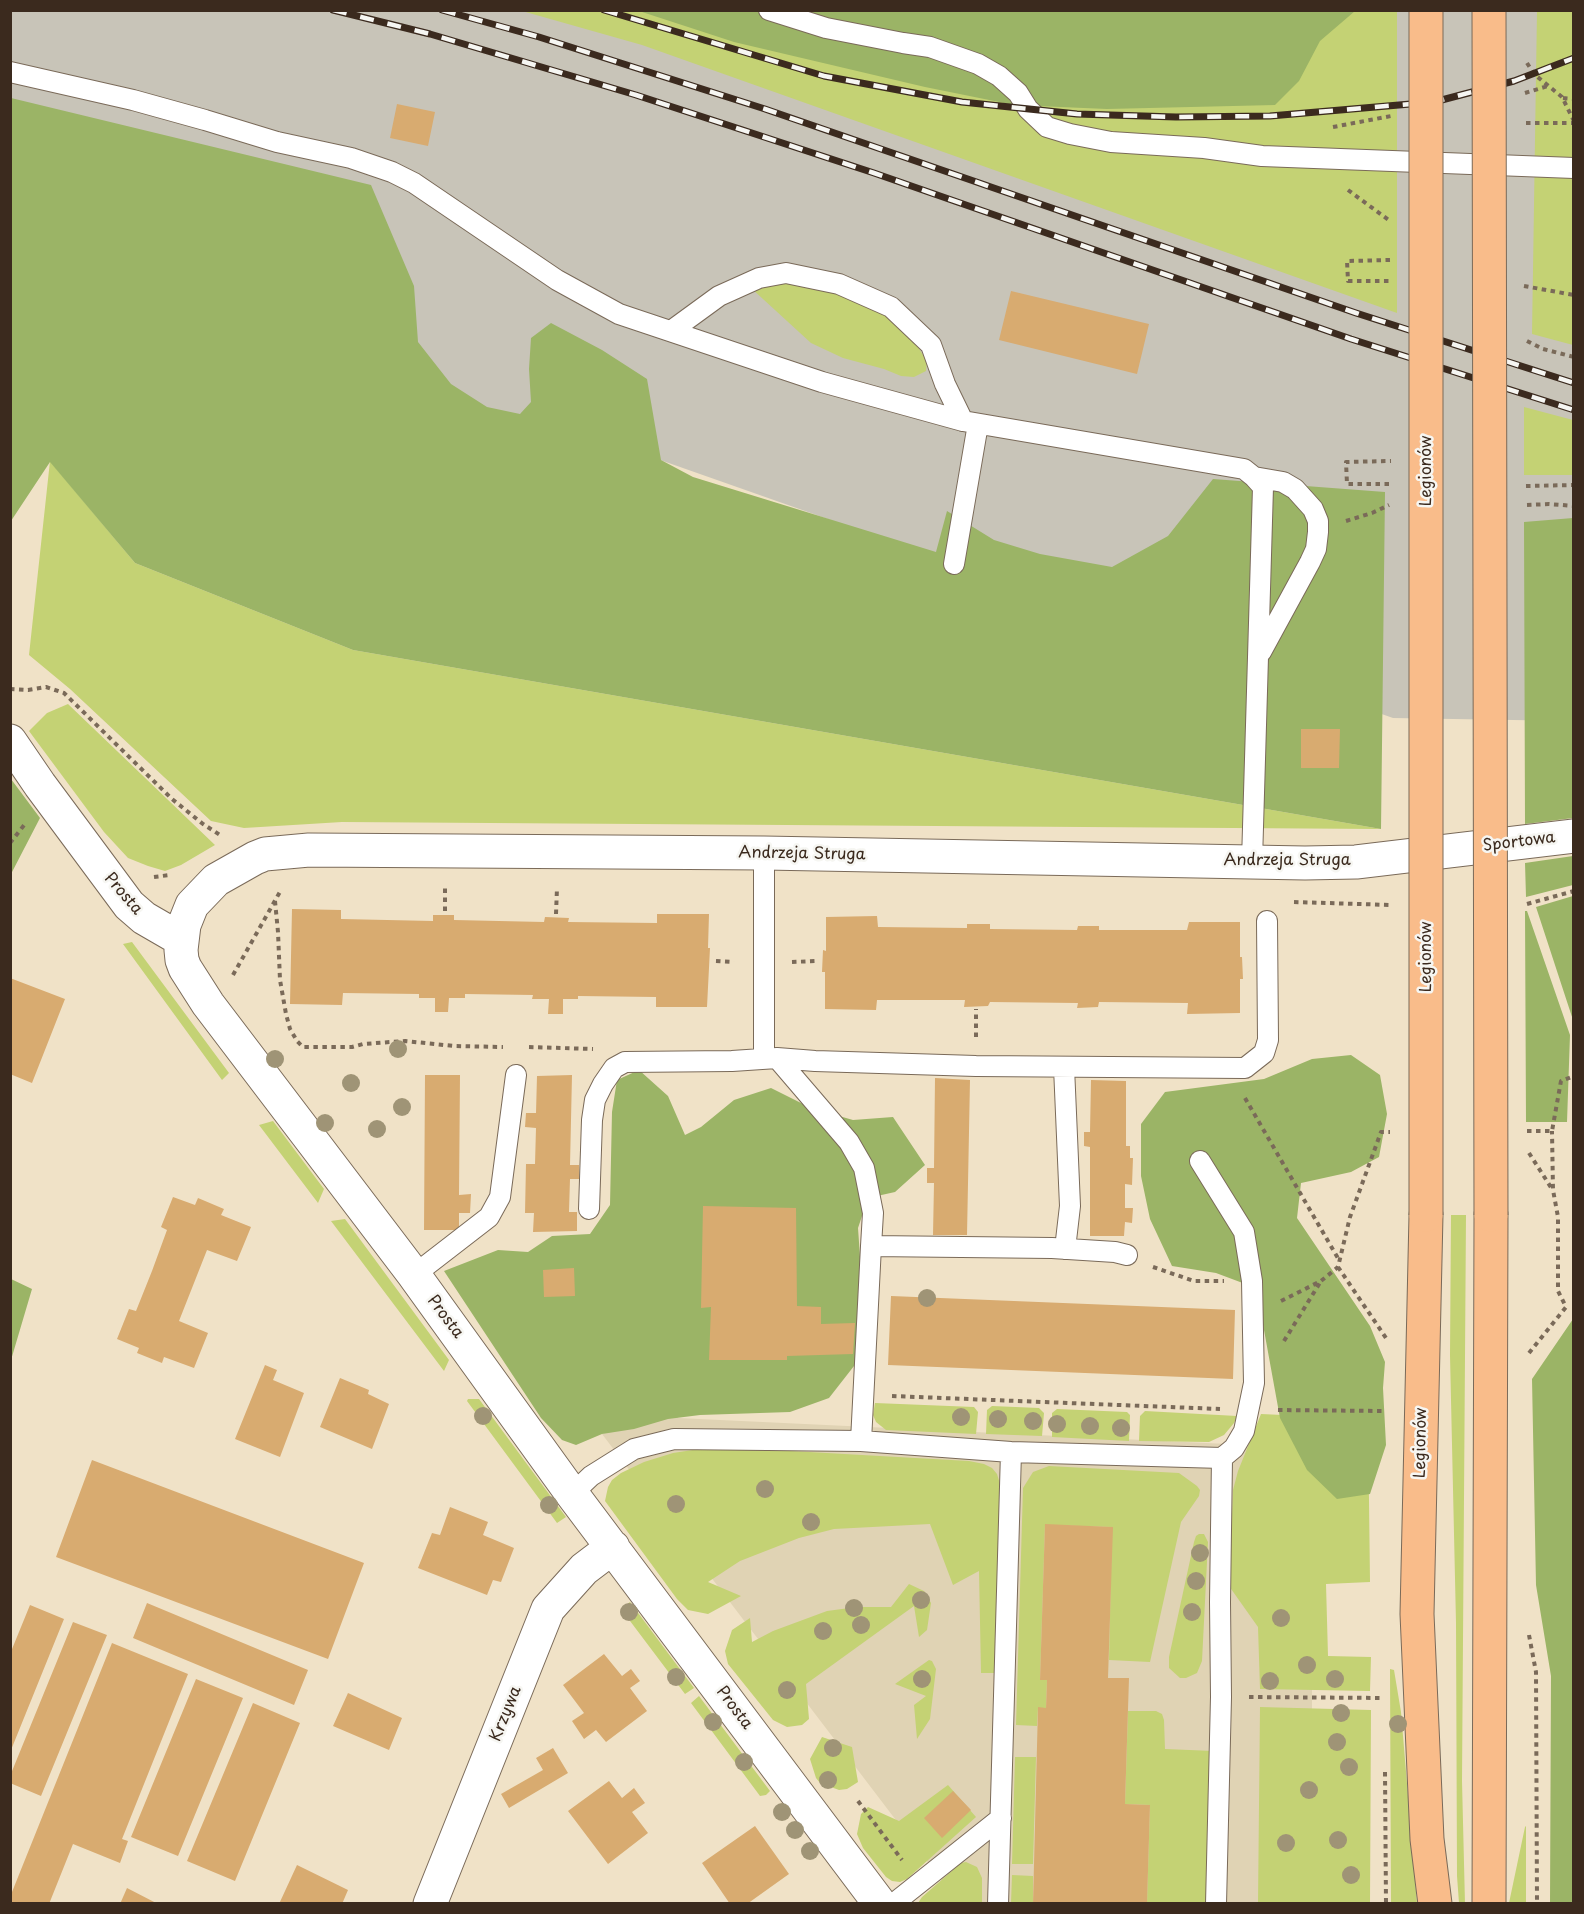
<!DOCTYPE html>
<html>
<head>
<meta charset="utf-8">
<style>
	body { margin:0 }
	#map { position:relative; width:1584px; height:1914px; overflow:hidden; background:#f0e2c7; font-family:"Playpen Sans",sans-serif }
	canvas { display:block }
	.frame { position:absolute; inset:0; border:12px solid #3b2a1e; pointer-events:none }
</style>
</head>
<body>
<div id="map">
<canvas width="1584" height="1914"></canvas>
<div class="frame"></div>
</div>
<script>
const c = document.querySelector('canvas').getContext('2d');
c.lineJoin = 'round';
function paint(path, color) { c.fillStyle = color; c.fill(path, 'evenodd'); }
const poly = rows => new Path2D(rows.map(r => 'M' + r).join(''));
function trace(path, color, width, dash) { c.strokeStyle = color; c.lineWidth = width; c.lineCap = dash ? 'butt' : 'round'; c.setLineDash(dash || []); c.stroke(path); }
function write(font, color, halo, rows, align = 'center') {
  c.font = font + ' "Playpen Sans",sans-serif'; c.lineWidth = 5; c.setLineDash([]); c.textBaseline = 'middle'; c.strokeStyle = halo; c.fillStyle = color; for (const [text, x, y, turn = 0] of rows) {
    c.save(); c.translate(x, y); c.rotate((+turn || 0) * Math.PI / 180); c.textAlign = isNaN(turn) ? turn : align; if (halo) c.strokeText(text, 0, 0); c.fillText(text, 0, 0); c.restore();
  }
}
paint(poly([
	[678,1401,678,1418,1312,1448,1312,1903,959,1903,602,1434]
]), '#e0d3b4');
paint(poly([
	[11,11,1573,11,1573,721,1393,718,646,455,11,295]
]), '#c8c4b8');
paint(poly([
	[522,11,1397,11,1397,313,642,45],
	[1537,11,1573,11,1573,345,1532,334],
	[780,281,799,286,817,285,863,306,885,314,912,338,927,361,926,371,914,377,901,376,884,369,843,358,811,343,751,288],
	[1524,407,1573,420,1573,475,1524,475],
	[50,461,135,563,353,650,1381,829,342,822,244,828,211,821,70,689,29,655],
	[68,704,215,845,181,865,165,871,148,866,128,858,104,832,29,731,47,713],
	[132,942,229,1073,222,1080,123,944],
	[273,1121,324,1189,318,1203,259,1125],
	[1451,1215,1466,1215,1462,1781,1465,1904,1459,1903,1457,1876,1456,1623,1450,1355],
	[345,1219,449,1360,444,1371,331,1221],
	[468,1399,479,1399,566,1517,557,1523,467,1401],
	[875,1403,974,1407,978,1412,976,1434,886,1430,876,1422,873,1415],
	[992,1406,1039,1408,1044,1413,1042,1436,986,1434,987,1410],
	[1057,1409,1127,1412,1130,1415,1129,1441,1052,1437,1052,1413],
	[1145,1411,1237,1416,1234,1423,1224,1435,1209,1442,1139,1441,1140,1416],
	[1261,1414,1368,1419,1370,1582,1326,1584,1328,1656,1371,1657,1370,1691,1260,1689,1258,1627,1229,1586,1233,1490,1238,1471],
	[699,1449,791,1451,969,1461,984,1464,992,1468,997,1474,1001,1487,994,1673,981,1673,979,1571,953,1585,930,1524,834,1529,799,1538,740,1561,708,1582,741,1596,708,1614,688,1610,677,1599,605,1501,608,1487,612,1480,621,1473,644,1462,673,1453],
	[1049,1466,1179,1473,1197,1486,1200,1490,1199,1496,1181,1522,1150,1662,1109,1660,1112,1527,1045,1525,1040,1680,1047,1680,1046,1708,1038,1708,1037,1726,1016,1725,1023,1488,1033,1472],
	[1199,1534,1204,1534,1208,1542,1202,1661,1197,1673,1186,1678,1180,1678,1169,1668,1169,1657,1194,1542,1196,1536],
	[909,1584,924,1591,931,1603,927,1630,919,1637,914,1606,806,1684,809,1719,802,1725,787,1727,773,1720,728,1664,725,1651,732,1630,750,1618,752,1642,773,1631,827,1611,857,1607,891,1607],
	[630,1602,694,1688,685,1694,621,1609],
	[929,1660,932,1661,936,1669,930,1719,917,1739,914,1705,926,1696,895,1684],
	[1390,1669,1394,1670,1401,1712,1417,1903,1391,1903],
	[699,1696,770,1791,766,1795,760,1796,691,1703],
	[1260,1707,1371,1710,1370,1903,1258,1903],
	[1128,1711,1156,1711,1162,1714,1164,1720,1165,1749,1214,1751,1210,1903,1147,1903,1150,1805,1125,1804],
	[822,1737,852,1747,858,1782,847,1789,839,1790,820,1783,816,1778,810,1759],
	[1015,1757,1036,1757,1033,1864,1012,1864],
	[948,1785,976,1817,907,1879,900,1882,892,1881,886,1877,863,1848,857,1834,861,1814,868,1807,899,1821],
	[1526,1826,1526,1903,1509,1903,1525,1827],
	[966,1862,977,1867,982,1878,982,1903,918,1903,922,1897,961,1863],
	[1012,1875,1033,1876,1033,1903,1011,1903]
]), '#c4d274');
paint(poly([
	[639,11,1355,11,1320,41,1299,81,1275,105,1107,109,1014,105,925,87,734,42],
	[11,98,371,185,414,286,418,342,451,384,487,407,520,414,531,402,529,369,531,338,551,323,602,350,647,379,661,460,693,477,936,552,947,511,994,540,1040,554,1112,567,1168,536,1213,479,1385,492,1381,829,353,650,135,563,50,462,11,521],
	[1573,518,1573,818,1525,824,1524,522],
	[11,779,40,818,11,874],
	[1573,856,1573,885,1526,897,1525,863],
	[1573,896,1574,896,1573,1020,1536,907],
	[1525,911,1527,911,1570,1035,1567,1122,1526,1122],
	[1351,1055,1380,1075,1387,1114,1379,1157,1351,1172,1301,1183,1297,1218,1370,1326,1385,1362,1383,1388,1386,1445,1370,1494,1337,1499,1307,1470,1280,1418,1258,1297,1248,1285,1216,1273,1172,1266,1150,1219,1141,1176,1141,1124,1165,1092,1264,1079,1312,1059],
	[639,1070,668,1096,685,1135,701,1127,734,1100,771,1088,811,1108,853,1120,893,1117,925,1165,895,1192,868,1198,858,1228,865,1328,854,1366,829,1398,790,1412,700,1415,668,1419,634,1429,602,1434,576,1445,562,1440,541,1418,444,1271,498,1250,528,1252,552,1236,590,1234,610,1205,612,1112,617,1080],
	[11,1279,32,1289,11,1360],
	[1573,1319,1574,1903,1550,1904,1551,1676,1536,1585,1532,1379]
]), '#9bb466');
paint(poly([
	[397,104,435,112,428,146,390,138],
	[1011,291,1149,324,1137,374,999,340],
	[1301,729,1340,729,1339,768,1301,768],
	[292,909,341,910,341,919,433,921,433,915,454,915,454,920,544,922,545,917,569,918,568,922,657,923,657,914,709,914,708,948,710,948,707,1007,656,1007,656,997,578,996,578,999,563,999,563,1014,548,1014,549,999,532,999,533,995,465,994,465,998,449,998,448,1012,435,1012,435,998,419,998,419,994,343,993,342,1005,290,1004],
	[877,916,878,927,967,928,967,924,990,924,990,929,1077,930,1078,926,1099,926,1099,930,1187,930,1189,922,1240,922,1240,957,1242,957,1243,979,1240,979,1240,1013,1187,1014,1188,1003,1099,1002,1098,1007,1077,1008,1078,1003,990,1002,988,1006,964,1007,965,1000,877,1000,876,1010,825,1009,825,972,822,972,823,950,826,951,826,917],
	[10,978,65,999,32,1083,10,1074],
	[425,1075,460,1075,459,1195,471,1194,470,1213,459,1213,459,1230,424,1230],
	[572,1075,570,1165,579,1165,579,1179,570,1179,569,1212,577,1212,577,1231,533,1232,534,1213,525,1213,526,1164,535,1164,536,1128,525,1127,526,1113,536,1113,537,1076],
	[935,1078,970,1080,967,1235,933,1235,934,1183,927,1183,927,1168,934,1168],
	[1091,1080,1126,1081,1126,1146,1130,1146,1130,1158,1133,1158,1132,1185,1125,1184,1125,1208,1133,1208,1132,1223,1125,1222,1124,1236,1090,1236,1090,1147,1084,1146,1084,1132,1090,1132],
	[173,1197,195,1205,198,1198,224,1209,221,1215,251,1227,237,1261,207,1250,179,1321,208,1333,194,1368,164,1357,162,1363,137,1353,139,1348,117,1339,129,1309,136,1311,152,1271,167,1230,161,1227],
	[703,1206,796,1208,797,1306,821,1307,821,1324,855,1323,853,1354,787,1356,787,1360,709,1360,711,1307,701,1308],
	[574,1268,575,1296,544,1297,543,1270],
	[891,1296,1235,1310,1233,1379,888,1365],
	[265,1365,277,1370,273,1380,304,1393,280,1457,235,1439],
	[340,1378,369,1390,368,1394,389,1404,372,1449,320,1427],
	[92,1460,364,1563,328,1659,56,1557],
	[450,1507,488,1522,483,1535,514,1548,501,1582,493,1580,487,1595,418,1568,432,1533,440,1535],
	[1045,1524,1113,1527,1108,1678,1129,1678,1125,1804,1150,1805,1147,1904,1033,1904,1038,1707,1046,1708,1047,1680,1040,1680],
	[147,1603,308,1670,294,1705,133,1638],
	[30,1605,64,1619,11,1750,10,1654],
	[73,1622,107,1635,41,1796,10,1783,10,1776],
	[112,1643,188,1674,122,1839,128,1841,120,1863,73,1844,49,1904,10,1904,10,1897],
	[604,1654,622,1676,631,1669,640,1681,630,1688,647,1711,606,1742,596,1730,584,1739,572,1721,584,1713,563,1685],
	[196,1679,243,1698,178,1856,131,1837],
	[348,1693,402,1718,389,1750,333,1726],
	[253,1703,300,1723,235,1881,187,1861],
	[553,1748,568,1773,509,1808,501,1794,543,1770,536,1758],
	[609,1781,622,1798,634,1788,645,1803,632,1812,648,1833,608,1864,568,1811],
	[953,1791,971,1810,942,1838,924,1818],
	[755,1826,789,1874,747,1904,730,1904,702,1863],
	[297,1865,348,1890,342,1904,279,1904],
	[127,1888,158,1904,120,1904]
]), '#d8ab70');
const lane = poly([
	[769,10,826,28,903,43,930,47,978,64,999,76,1018,93,1028,109,1047,127,1070,134,1111,142,1204,148,1262,156,1574,168],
	[10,72,133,100,205,120,277,142,351,158,392,172,414,183,557,280,619,314,822,382,963,421,1244,469,1254,477,1263,487,1252,861],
	[671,331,719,296,759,278,786,273,839,284,891,307,931,345,945,384,963,421],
	[1254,477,1283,482,1295,489,1313,509,1318,521,1318,532,1316,549,1310,562,1261,652],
	[954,564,978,424],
	[764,853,764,1059],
	[777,1058,849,1142,864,1168,873,1213,871,1246],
	[1064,1067,1070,1206,1065,1249],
	[1200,1161,1244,1232,1252,1281,1254,1383,1244,1431,1234,1448,1222,1458],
	[589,1209,592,1120,595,1100,603,1084,614,1068,625,1062,732,1061,777,1058,815,1061,976,1066,1245,1068,1264,1053,1268,1040,1267,921],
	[414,1275,489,1217,500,1197,516,1075],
	[861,1441,871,1246,1052,1248,1115,1252,1127,1255],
	[572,1494,591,1476,634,1449,674,1439,861,1441,1011,1452,1222,1458,1220,1602,1221,1697,1216,1904],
	[893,1904,1001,1818],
	[998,1904,1011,1452]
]);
const street = poly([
	[10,741,40,785,129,905,144,918,182,940],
	[430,1904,548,1609,584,1569,613,1547],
	[880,1904,572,1494,414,1275,208,1004,185,968,182,960,181,950,184,925,192,905,216,880,255,858,265,854,309,850,764,853,1305,863,1356,862,1574,836]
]);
const primary = poly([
	[1426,1215,1417,1614,1427,1839,1435,1904],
	[1489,1904,1491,1215]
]);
trace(lane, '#7a6a59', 22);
trace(street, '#7a6a59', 35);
trace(primary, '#7a6a59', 35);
trace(poly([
	[1527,63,1534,74,1562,97,1574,121],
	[1525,93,1548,86],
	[1563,98,1574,99],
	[1526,123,1574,123],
	[1333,127,1391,116],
	[1348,190,1390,221],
	[1390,260,1347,261,1348,281,1391,281],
	[1524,286,1574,295],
	[1527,341,1543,349,1574,357],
	[1389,484,1347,484,1346,462,1391,461],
	[1526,486,1574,485],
	[1527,505,1549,504,1574,506],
	[1346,521,1372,513,1389,505],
	[10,689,28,690,46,687,64,693,172,799,203,824,220,835],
	[10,843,25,824],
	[154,877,170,875],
	[275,901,278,932,280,980,286,1014,290,1029,297,1041,303,1047,352,1047,363,1044,405,1041,454,1046,503,1047],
	[1294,902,1391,905],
	[1527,904,1574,891],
	[445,911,445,887],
	[556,914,557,888],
	[716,961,734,962],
	[792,962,816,961],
	[233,975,281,890],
	[976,1037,976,1009],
	[529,1047,593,1049],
	[1245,1098,1339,1260],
	[1527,1131,1552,1131,1561,1081,1574,1076],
	[1529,1153,1552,1189],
	[1153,1267,1194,1281,1224,1281],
	[1338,1267,1386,1338],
	[1281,1301,1321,1281,1338,1267,1350,1217,1381,1132,1390,1132],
	[1284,1341,1321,1281],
	[1529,1353,1566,1307,1558,1291,1558,1217,1553,1190,1552,1131],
	[892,1396,1220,1409],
	[1278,1410,1385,1411],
	[1529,1635,1536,1672,1537,1904],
	[1249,1697,1383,1698],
	[1385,1772,1386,1904],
	[858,1801,902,1860]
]), '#7a6a59', 4, [4.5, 4.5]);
trace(lane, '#fff', 20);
trace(street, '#fff', 33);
trace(primary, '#f9bc8a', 33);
const rail = poly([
	[333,10,430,34,636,95,874,173,1351,339,1574,410],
	[442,10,539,37,765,109,1356,313,1574,383],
	[604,10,824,76,962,102,1077,114,1176,117,1270,116,1434,102,1514,81,1574,58]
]);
trace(rail, '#3b2a1e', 7);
trace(rail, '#f6f6f2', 4.5, [14]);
const primaryBridge = poly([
	[1489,10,1491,1215],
	[1426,1215,1426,10]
]);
trace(primaryBridge, '#7a6a59', 35, []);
trace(primaryBridge, '#f9bc8a', 33);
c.fillStyle = '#9f9476';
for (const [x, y] of [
	[398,1049],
	[275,1059],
	[351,1083],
	[402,1107],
	[325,1123],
	[377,1129],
	[927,1298],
	[483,1416],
	[961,1417],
	[998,1419],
	[1033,1421],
	[1057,1424],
	[1090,1426],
	[1121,1428],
	[765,1489],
	[676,1504],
	[549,1505],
	[811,1522],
	[1200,1553],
	[1196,1581],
	[921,1600],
	[854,1608],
	[629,1612],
	[1192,1612],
	[1281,1618],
	[861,1625],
	[823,1631],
	[1307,1665],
	[676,1677],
	[922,1679],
	[1335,1679],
	[1270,1681],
	[787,1690],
	[1341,1713],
	[713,1722],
	[1398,1724],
	[1337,1742],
	[833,1748],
	[744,1762],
	[1349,1767],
	[828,1780],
	[1309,1790],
	[782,1812],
	[795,1830],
	[1338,1840],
	[1286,1843],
	[810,1851],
	[1351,1875]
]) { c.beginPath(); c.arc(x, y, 9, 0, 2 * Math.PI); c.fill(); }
write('16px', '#3b2a1e', '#f6f6f2', [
	["Legionów",1427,471,-90],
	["Sportowa",1519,842,-7],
	["Andrzeja Struga",802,854,1],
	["Andrzeja Struga",1287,861],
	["Prosta",123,894,49],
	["Legionów",1427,957,-90],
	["Prosta",445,1317,53],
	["Legionów",1421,1443,-89],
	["Prosta",734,1708,53],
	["Krzywa",506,1714,-68]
]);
</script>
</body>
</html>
